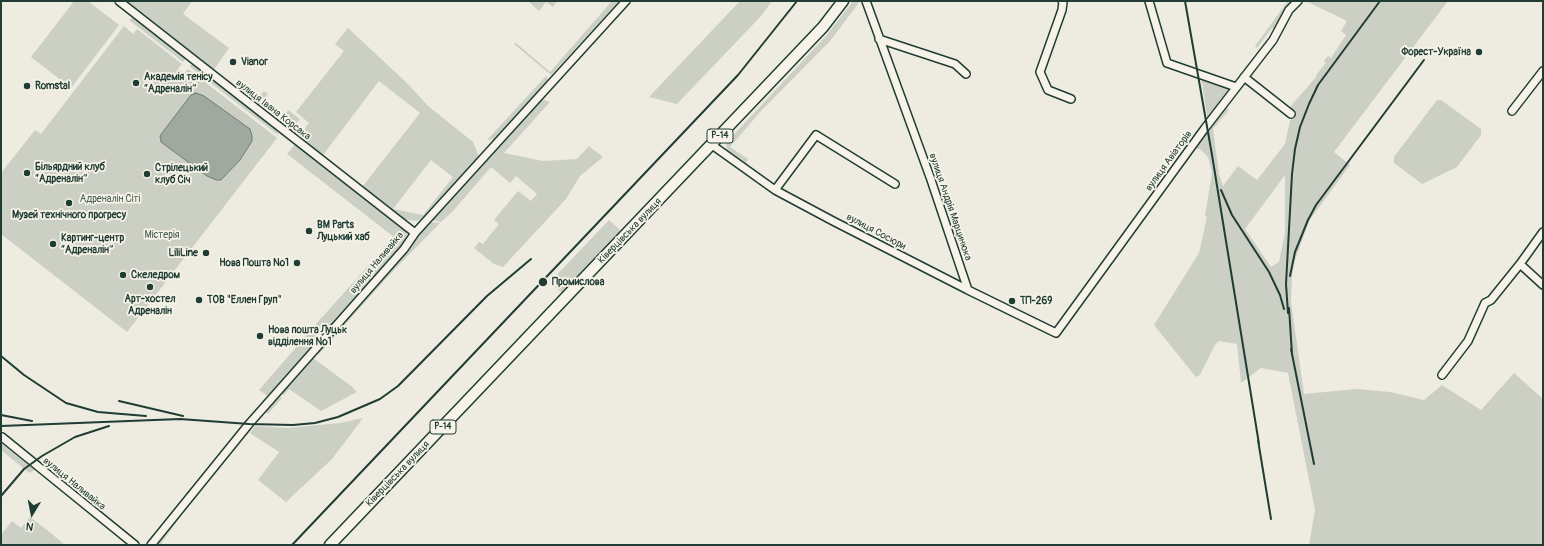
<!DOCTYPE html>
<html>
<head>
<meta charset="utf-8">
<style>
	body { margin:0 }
	#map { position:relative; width:1544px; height:546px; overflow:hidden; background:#eeece1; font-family:Pangolin,sans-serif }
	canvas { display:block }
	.frame { position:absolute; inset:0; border:2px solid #1f3d34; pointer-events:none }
	.north { position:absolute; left:12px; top:494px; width:40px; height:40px; -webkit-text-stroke:3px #f7f3e8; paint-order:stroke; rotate:190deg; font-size:11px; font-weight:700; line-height:16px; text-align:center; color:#1f3d34 }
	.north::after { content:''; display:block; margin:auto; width:14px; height:18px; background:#1f3d34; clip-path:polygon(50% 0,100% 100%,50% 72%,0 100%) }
</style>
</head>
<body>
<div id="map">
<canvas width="1544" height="546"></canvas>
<div class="frame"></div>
<div class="north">N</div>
</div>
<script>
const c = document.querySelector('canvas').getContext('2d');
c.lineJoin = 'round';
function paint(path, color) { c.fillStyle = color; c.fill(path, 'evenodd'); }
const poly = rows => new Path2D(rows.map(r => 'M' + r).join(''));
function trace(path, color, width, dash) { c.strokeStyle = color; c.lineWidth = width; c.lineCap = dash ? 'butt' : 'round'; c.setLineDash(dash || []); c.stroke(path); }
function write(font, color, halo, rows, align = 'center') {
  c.font = font + ' Pangolin,sans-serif'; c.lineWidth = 3.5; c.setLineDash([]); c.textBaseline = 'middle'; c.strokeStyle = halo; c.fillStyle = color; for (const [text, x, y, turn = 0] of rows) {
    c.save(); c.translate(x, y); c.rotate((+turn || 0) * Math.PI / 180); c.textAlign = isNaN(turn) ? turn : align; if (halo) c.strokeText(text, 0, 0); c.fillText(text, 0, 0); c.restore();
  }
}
paint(poly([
	[74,1,88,1,119,25,71,88,31,57],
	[126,1,192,1,183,14,229,48,213,71],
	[528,1,557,1,553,7,546,2,539,11],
	[612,1,619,1,551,75,514,44,516,43,550,72],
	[740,1,772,1,762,15,677,104,649,97],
	[853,1,860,1,831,40,760,112,730,147,748,159,746,163,727,151,726,143,825,37],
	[1288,1,1294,1,1277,31,1272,28,1257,48,1255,46],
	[1306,1,1448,1,1334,152,1350,165,1309,221,1295,260,1292,276,1291,302,1304,394,1356,389,1390,392,1424,400,1442,385,1481,410,1514,373,1543,399,1543,545,1309,545,1315,510,1288,373,1261,368,1241,383,1237,344,1219,341,1215,345,1200,375,1196,377,1154,325,1199,253,1207,217,1205,216,1212,172,1208,157,1200,149,1194,149,1224,106,1229,110,1213,129,1219,174,1223,186,1238,166,1257,180,1285,144,1290,121,1295,115,1290,111,1292,108,1290,107,1317,76,1316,75,1326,63,1324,61,1328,56,1331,58,1346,35,1341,31,1347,21],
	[1285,175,1285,233,1279,262,1271,267,1245,229],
	[132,18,134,18,186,58,183,62,129,20],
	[124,26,133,34,137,29,182,64,178,69,184,73,188,69,277,138,127,332,1,234,1,173,35,130,41,134],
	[348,28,409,85,428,106,473,142,480,159,426,218,416,221,404,219,363,186,420,113,379,81,323,155,299,136,309,123,296,112,344,51,335,44],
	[431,160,453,177,423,215,393,209],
	[192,63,276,130,278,135,190,67],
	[546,76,548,80,496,139,487,140],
	[1201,76,1228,89,1228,94,1208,122],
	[264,91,268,94,259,106,251,99,255,94,259,97],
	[542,99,550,102,504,153,543,161,577,159,589,146,603,157,580,176,566,199,503,267,494,264,474,248,479,242,483,244,499,224,494,220,518,191,531,201,537,194,516,176,510,183,491,167,453,211,441,222,431,220],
	[1437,100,1441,100,1481,129,1481,135,1457,167,1422,184,1394,163,1394,157],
	[288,110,300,119,291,130,280,122],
	[295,144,406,231,407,236,402,247,331,326,327,328,320,328,316,324,394,237,287,154],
	[609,220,621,231,562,293,550,282],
	[429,222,440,223,395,269,341,329,339,327,411,246,414,239],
	[312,329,317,333,318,336,316,343,269,397,259,390],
	[337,329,340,331,318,355,316,354],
	[313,358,351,386,357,392,321,411,289,389,284,395,281,393],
	[279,396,282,398,268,414,265,411],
	[363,418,332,459,286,502,258,480,279,452,250,433,255,426,288,428,340,423],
	[1,443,34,469,33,471,29,473,1,450],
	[181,512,183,513,160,545,153,545],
	[30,517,52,534,65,545,1,545,1,535,12,521,21,528]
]), '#cccfc4');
const water = poly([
	[196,93,204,96,250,129,252,136,252,141,240,160,221,180,216,180,207,176,161,142,160,136,162,133,191,95,196,93]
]);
paint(water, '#9fa99f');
trace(water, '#6c7e74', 1);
const minor = poly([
	[119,1,415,233],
	[866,1,930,177,968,290,1056,333,1205,128,1273,40,1289,10,1298,1],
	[1062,1,1063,2,1062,10,1040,72,1048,90,1071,99],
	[1149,1,1167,63,1236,87],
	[879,39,955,64,966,74],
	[1244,77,1291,114],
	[1512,111,1543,71],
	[712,145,775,190,833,221,968,290],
	[775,190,816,135,895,184],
	[1520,264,1543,285],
	[1442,375,1468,341,1485,303,1491,300,1520,264,1543,232],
	[2,437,135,545],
	[151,545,249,424,404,249,415,233,626,1]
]);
const primary = poly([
	[330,545,823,27,843,1]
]);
trace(minor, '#1f3d34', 10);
trace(primary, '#1f3d34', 13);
trace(minor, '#f7f3e8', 7);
trace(primary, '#f7f3e8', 10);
trace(poly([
	[1185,1,1212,155,1259,444],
	[1221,190,1232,215,1269,272,1280,295,1284,309],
	[1290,276,1295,252,1308,220,1316,205,1424,60],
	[1289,308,1292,354],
	[1288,313,1286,284,1292,174,1295,149,1300,127,1309,104,1318,85,1380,1],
	[1291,349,1314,464],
	[1,356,24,375,66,403,98,412,146,416],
	[119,401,183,416],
	[1,415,32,421],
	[1,426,180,419,249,424,293,425,315,423,338,417,380,399,398,386,487,296,531,259],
	[1258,440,1271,519],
	[1,496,24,469,42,456,75,437,109,426],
	[292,545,738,75,797,1]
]), '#1f3d34', 2);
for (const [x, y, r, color] of [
	[1479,52,4,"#1f3d34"],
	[233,62,4,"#1f3d34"],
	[136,83,4,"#1f3d34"],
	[27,86,4,"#1f3d34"],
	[27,173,4,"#1f3d34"],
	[147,174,4,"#1f3d34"],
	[69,203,4,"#1f3d34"],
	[309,231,4,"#1f3d34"],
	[53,244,4,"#1f3d34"],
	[206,253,4,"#1f3d34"],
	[297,263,4,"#1f3d34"],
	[123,275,4,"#1f3d34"],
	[543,282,5,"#1f3d34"],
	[150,287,4,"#1f3d34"],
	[199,300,4,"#1f3d34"],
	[1012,301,4,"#1f3d34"],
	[260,336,4,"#1f3d34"]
]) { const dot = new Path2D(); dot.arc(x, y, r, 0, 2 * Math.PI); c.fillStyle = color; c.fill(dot); trace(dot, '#f7f3e8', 1.5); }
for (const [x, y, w] of [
	[720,136,26],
	[443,427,26]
]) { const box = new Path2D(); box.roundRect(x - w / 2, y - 7, w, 14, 3); c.fillStyle = '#f7f3e8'; c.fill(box); trace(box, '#1f3d34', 1); }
write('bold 9px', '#1f3d34', null, [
	["Р-14",720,136],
	["Р-14",443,427]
]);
write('bold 10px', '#1f3d34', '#f7f3e8', [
	["Форест-Україна",1471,52,"right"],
	["Vianor",241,62],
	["Академія тенісу",144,77],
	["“Адреналін”",144,89],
	["Romstal",35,86],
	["Більярдний клуб",35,167],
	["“Адреналін”",35,179],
	["Стрілецький",155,168],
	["клуб Січ",155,180],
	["Музей технічного прогресу",69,215,"center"],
	["BM Parts",317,225],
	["Луцький хаб",317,237],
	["Картинг-центр",61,238],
	["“Адреналін”",61,250],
	["LiliLine",198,253,"right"],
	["Нова Пошта №1",289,263,"right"],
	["Скеледром",131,275],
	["Промислова",552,282],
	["Арт-хостел",150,299,"center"],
	["Адреналін",150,311,"center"],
	["ТОВ \"Еллен Груп\"",207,300],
	["ТП-269",1020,301],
	["Нова пошта Луцьк",268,330],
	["відділення №1",268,342]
], 'left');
write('10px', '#1f3d34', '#f7f3e8', [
	["вулиця Івана Корсака",273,110,38],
	["вулиця Авіаторів",1169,161,-54],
	["вулиця Андрія Марцинюка",950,207,71],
	["Ківерцівська вулиця",630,231,-46],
	["вулиця Сосюри",876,232,28],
	["вулиця Наливайка",377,263,-50],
	["Ківерцівська вулиця",398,474,-46],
	["вулиця Наливайка",74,484,39]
]);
write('10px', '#425a51', '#f7f3e8', [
	["Адреналін Сіті",110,199],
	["Містерія",162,235]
]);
</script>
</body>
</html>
